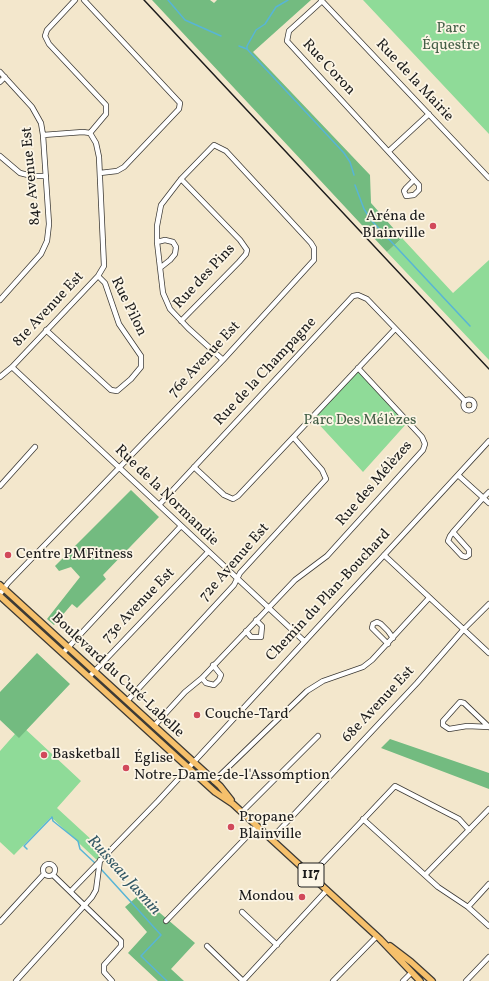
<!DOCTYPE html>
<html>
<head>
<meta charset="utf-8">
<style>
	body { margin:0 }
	canvas { display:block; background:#f3e7cc }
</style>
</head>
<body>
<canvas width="489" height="981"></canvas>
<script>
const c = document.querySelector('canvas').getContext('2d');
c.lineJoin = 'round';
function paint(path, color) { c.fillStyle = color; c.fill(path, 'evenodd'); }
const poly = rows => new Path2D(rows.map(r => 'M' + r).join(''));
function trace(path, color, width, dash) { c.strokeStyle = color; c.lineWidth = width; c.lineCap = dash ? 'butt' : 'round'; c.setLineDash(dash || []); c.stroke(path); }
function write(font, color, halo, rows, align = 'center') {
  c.font = font + ' Vollkorn,serif'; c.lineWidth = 3.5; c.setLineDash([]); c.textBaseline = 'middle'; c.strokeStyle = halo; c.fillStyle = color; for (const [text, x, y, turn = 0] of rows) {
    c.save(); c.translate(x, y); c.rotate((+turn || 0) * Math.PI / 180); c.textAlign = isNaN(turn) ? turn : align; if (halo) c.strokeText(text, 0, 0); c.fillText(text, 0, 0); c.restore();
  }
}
paint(poly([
	[363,0,489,0,489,134],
	[402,238,453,293,489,260,489,360,387,252],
	[359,370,407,423,363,472,314,419],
	[22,726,81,781,57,808,107,854,99,862,51,817,14,855,0,842,0,751]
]), '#8fdb98');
paint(poly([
	[152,0,210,0,214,3,217,0,311,0,253,52,370,175,371,203,402,238,387,252],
	[131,490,159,517,103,575,106,579,77,608,72,604,54,625,47,619,80,577,71,567,59,571,55,566],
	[37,653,70,684,19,738,0,720,0,692],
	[390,739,489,773,489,789,381,748],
	[139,895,195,943,171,969,184,981,158,981,128,953,147,932,125,907]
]), '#73bb80');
trace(poly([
	[168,0,185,20,221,36],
	[239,46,247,49,344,153,350,162,354,175],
	[247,49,247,46,256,30,265,24,276,7,288,0],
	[355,185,364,209,371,220,470,326],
	[27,849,24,846,52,817,53,821,78,841,80,849,96,864],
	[100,868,161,935,141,956,167,981]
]), '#58b5d6', 1.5);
const minor = poly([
	[75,0,47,30,45,36,49,44,106,105,106,114,90,133],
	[84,0,180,103,179,109,124,167,117,171,100,173],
	[321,0,489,178],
	[322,1,289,31,287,41,419,185,419,190,414,195,406,196,404,191,406,188,414,180],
	[0,72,32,107,41,123,43,135,49,224,47,241,41,254,0,300],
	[0,82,5,77],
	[43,135,83,132,90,133],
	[389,151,429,114],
	[0,156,20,173,32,176,46,176],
	[181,179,240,240,247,250,246,254,239,262,181,321],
	[157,242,165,240,173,242,176,247,175,254,170,260,160,268],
	[46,330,111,390,117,391,131,379,141,367,141,356,119,324,105,283,98,276],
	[12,367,304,641],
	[0,377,12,367,98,276,104,266,99,157,96,143,90,133],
	'463.5 405a5.5 5.5 0 1 1 11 0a5.5 5.5 0 1 1-11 0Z',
	[194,467,224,495,233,499,238,496,395,329],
	[458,475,489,503],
	[0,486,35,447],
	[159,505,353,296,358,295,367,299,465,401],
	[453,532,469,550,469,555,466,557,462,556,448,541,450,536,453,532,483,498,489,492],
	[384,555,489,653],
	[0,594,8,583,223,360,314,260,314,248,311,243,226,151,214,145,181,179,161,205,157,226,157,242,163,293,170,309,188,328,223,360],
	[246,631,251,637,261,637,262,626,256,620],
	[388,644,372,628,373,624,377,622,381,624,388,631,393,638],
	[63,653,181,526],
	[89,677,208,552],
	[202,678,206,683,214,685,219,680,221,675,213,665],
	[127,701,234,585,240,573,326,479,322,470,294,438],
	[154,726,185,692,202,678,295,580,327,556,423,450,425,444,422,437,358,368],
	[489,727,464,703,460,702,443,721,443,725,449,729,467,726,489,727],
	[214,781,307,691,323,681,363,667,372,660,429,598],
	[242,812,318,736],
	[363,819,438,887,468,907,489,926],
	[271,839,417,683,464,629,489,604],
	'43 870a6 6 0 1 1 12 0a6 6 0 1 1-12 0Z',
	[426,874,489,809],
	[53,875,121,941,121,946,104,965,104,972,112,981],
	[311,875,395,786,459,819,469,830],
	[71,891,158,801,489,441],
	[468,907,489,884],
	[242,912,277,945],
	[166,921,257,826],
	[0,922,44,874],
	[207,946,243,981],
	[16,981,92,897,96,890,100,860],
	[243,981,327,890],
	[333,981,377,936],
	[403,981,411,973],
	[466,981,489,957]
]);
const major = poly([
	[0,585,220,786,231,800],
	[0,596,215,792,233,804,380,939,420,981],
	[390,946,411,962,432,981]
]);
trace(minor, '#3c3a36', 6);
trace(major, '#3c3a36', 8);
trace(minor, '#fff', 4.5);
trace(major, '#f6c06b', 5.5);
trace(poly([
	[144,0,489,369]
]), '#1c1c1c', 1.5);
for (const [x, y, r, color] of [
	[433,226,4,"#d1495b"],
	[8,555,4,"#d1495b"],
	[197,715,4,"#d1495b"],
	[44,755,4,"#d1495b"],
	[126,768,4,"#d1495b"],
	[231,827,4,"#d1495b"],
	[302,897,4,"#d1495b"]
]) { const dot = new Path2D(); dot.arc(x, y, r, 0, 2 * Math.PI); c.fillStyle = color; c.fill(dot); trace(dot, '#fcf5e5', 1.5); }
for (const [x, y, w] of [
	[311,875,26]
]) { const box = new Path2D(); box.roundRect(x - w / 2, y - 12, w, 24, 3); c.fillStyle = '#fcf5e5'; c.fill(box); trace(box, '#1c1c1c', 1); }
write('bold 14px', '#1c1c1c', null, [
	["117",311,875]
]);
write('15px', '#445f47', '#fcf5e5', [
	["Parc",451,29],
	["Équestre",451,46],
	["Parc Des Mélèzes",360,421]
]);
write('15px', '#1c1c1c', '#fcf5e5', [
	["Rue Coron",328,68,47],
	["Rue de la Mairie",414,81,47],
	["84e Avenue Est",32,176,-95],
	["Rue des Pins",205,277,-47],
	["Rue Pilon",128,307,64],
	["81e Avenue Est",49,310,-47],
	["76e Avenue Est",205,360,-47],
	["Rue de la Champagne",266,372,-47],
	["Rue des Mélèzes",375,484,-49],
	["Rue de la Normandie",166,496,44],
	["72e Avenue Est",235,563,-49],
	["Chemin du Plan-Bouchard",329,596,-47],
	["73e Avenue Est",139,606,-46],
	["Boulevard du Curé-Labelle",117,676,43],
	["68e Avenue Est",379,705,-47]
]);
write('15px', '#1c1c1c', '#fcf5e5', [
	["Aréna de",425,217,"right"],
	["Blainville",425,234,"right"],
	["Centre PMFitness",16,555],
	["Couche-Tard",205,715],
	["Basketball",52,755],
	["Église",134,759],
	["Notre-Dame-de-l'Assomption",134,776],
	["Propane",239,818],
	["Blainville",239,835],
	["Mondou",294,897,"right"]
], 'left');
write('italic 16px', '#345966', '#fcf5e5', [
	["Ruisseau Jasmin",123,876,48]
]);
</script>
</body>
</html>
